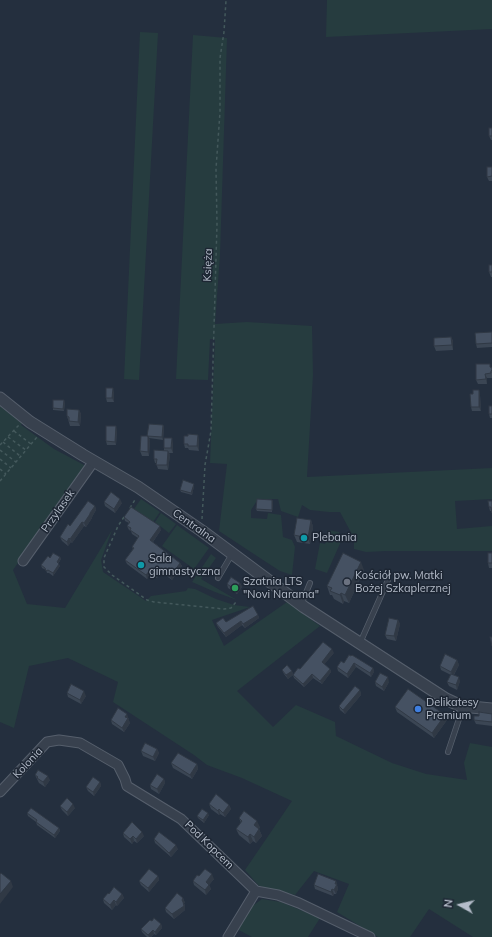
<!DOCTYPE html>
<html>
<head>
<meta charset="utf-8">
<style>
	body { margin:0 }
	#map { position:relative; width:492px; height:937px; overflow:hidden; background:#242f3e; font-family:Mulish,sans-serif }
	canvas { display:block }
	.north { position:absolute; left:440px; top:885px; width:40px; height:40px; -webkit-text-stroke:3px #1d2633; paint-order:stroke; rotate:278deg; font-size:11px; font-weight:700; line-height:16px; text-align:center; color:#b4bcc9 }
	.north::after { content:''; display:block; margin:auto; width:14px; height:18px; background:#b4bcc9; clip-path:polygon(50% 0,100% 100%,50% 72%,0 100%) }
</style>
</head>
<body>
<div id="map">
<canvas width="492" height="937"></canvas>
<div class="north">N</div>
</div>
<script>
const c = document.querySelector('canvas').getContext('2d');
c.lineJoin = 'round';
function paint(path, color) { c.fillStyle = color; c.fill(path, 'evenodd'); }
const poly = rows => new Path2D(rows.map(r => 'M' + r).join(''));
function trace(path, color, width, dash) { c.strokeStyle = color; c.lineWidth = width; c.lineCap = dash ? 'butt' : 'round'; c.setLineDash(dash || []); c.stroke(path); }
function write(font, color, halo, rows, align = 'center') {
  c.font = font + ' Mulish,sans-serif'; c.lineWidth = 3; c.setLineDash([]); c.textBaseline = 'middle'; c.strokeStyle = halo; c.fillStyle = color; for (const [text, x, y, turn = 0] of rows) {
    c.save(); c.translate(x, y); c.rotate((+turn || 0) * Math.PI / 180); c.textAlign = isNaN(turn) ? turn : align; if (halo) c.strokeText(text, 0, 0); c.fillText(text, 0, 0); c.restore();
  }
}
paint(poly([
	[327,0,492,0,492,29,326,37],
	[140,32,158,33,139,380,124,379],
	[193,35,227,38,220,255,215,324,247,322,312,326,313,375,307,477,492,468,492,499,455,501,457,529,492,526,492,551,386,551,366,552,354,549,354,538,340,512,329,512,310,510,302,505,298,517,281,511,278,499,258,499,251,510,251,518,267,519,268,513,281,515,283,537,292,540,295,547,292,575,280,571,263,560,219,531,227,464,210,463,215,339,210,339,208,380,176,379],
	[0,406,22,423,21,425,54,449,86,466,13,570,27,604,65,608,112,530,101,560,103,572,146,601,151,596,186,591,188,588,195,589,216,599,234,605,250,607,212,620,224,646,287,602,320,626,237,691,273,727,296,705,335,722,336,736,392,763,426,774,467,780,464,763,470,743,492,747,492,937,473,937,429,909,410,937,378,937,337,912,349,884,314,871,295,895,259,886,245,870,292,801,242,778,207,765,194,755,113,702,118,682,68,658,29,666,14,728,0,722],
	[141,499,160,512,153,522,134,509],
	[161,513,176,524,169,533,155,522],
	[177,525,209,548,194,569,162,546],
	[328,530,339,532,342,539,327,573,315,569,320,543,325,544],
	[211,554,216,558,201,579,237,600,215,592,192,582],
	[262,899,281,902,320,918,308,937,252,937,237,929,251,907]
]), '#263c3f');
const service = poly([
	[218,578,232,554],
	[301,605,310,583],
	[360,643,388,580],
	[448,752,459,719,461,706]
]);
const minor = poly([
	[23,561,94,461],
	[0,792,47,742,59,740,80,743,118,765,125,779,127,786,181,819,256,891,278,895,299,903,370,937],
	[228,937,256,891]
]);
const tertiary = poly([
	[0,398,30,422,83,455,138,487,202,531,304,607,446,699,461,706,492,709]
]);
trace(service, '#565f6c', 6);
trace(minor, '#565f6c', 11);
trace(tertiary, '#565f6c', 13);
trace(poly([
	[14,431,31,444],
	[8,437,26,450],
	[3,442,20,456],
	[0,445,19,425],
	[0,450,16,462],
	[0,459,11,468],
	[0,469,6,474],
	[0,481,37,437],
	[130,508,136,498],
	[124,517,118,526,104,558,104,567,112,575,147,600,154,602,224,609,231,608,236,602],
	[202,519,205,465,211,431,217,224,216,169,220,112,220,58,224,32,226,0]
]), '#44595c', 1.5, [3, 3]);
trace(service, '#38414e', 4.5);
trace(minor, '#38414e', 9);
trace(tertiary, '#38414e', 11);
paint(poly([
	[492,128,492,140,491,140,489,136],
	[492,167,492,181,489,181,487,177],
	[492,265,492,277,491,277,489,272],
	[492,332,492,347,477,348,476,344],
	[451,337,453,341,453,350,436,351,434,346],
	[491,367,492,368,492,378,487,378,487,384,478,384,476,380],
	[479,390,480,395,481,411,472,411,471,407,473,394],
	[114,392,114,402,107,402,106,398],
	[65,402,64,411,53,410,53,408],
	[492,406,492,418,490,418,489,414],
	[79,410,81,414,80,426,70,426,67,416],
	[163,425,164,427,163,440,149,438,150,440,149,456,142,456,140,451,147,436],
	[117,430,116,445,107,445,106,441],
	[199,439,199,451,189,450,188,448,185,448,184,444],
	[173,443,173,453,169,453,170,455,168,470,158,469,156,463,155,463,154,459,164,451,164,448],
	[194,484,194,486,192,495,181,492,180,490],
	[272,500,273,502,272,512,257,511,256,509],
	[492,501,492,511,490,511,489,507],
	[104,502,122,503,115,513,105,506],
	[95,506,96,510,92,517,92,518,86,527,84,526,72,543,71,542,68,546,62,541,60,537,70,526],
	[124,517,161,530,153,542,180,563,182,566,172,580,161,572,157,578,151,574,147,579,127,564,125,560,133,549,132,547,138,538,132,534,131,531,129,530,127,526,129,523,125,521],
	[311,520,313,527,310,544,297,542,294,535],
	[492,553,492,568,489,568,488,563],
	[60,557,61,559,58,564,60,566,53,576,49,573,47,573,46,570,42,568,41,565,50,558],
	[364,570,349,603,344,601,343,604,334,599,332,595,330,595,327,586],
	[240,583,242,587,237,594,228,588,227,584],
	[258,615,259,618,245,628,242,625,226,637,218,627,216,623,226,622],
	[398,620,400,624,396,641,387,639,385,635],
	[334,653,324,664,330,669,331,672,322,684,313,678,304,687,294,678,293,675,288,679,284,674,282,670,292,671,293,675,300,669],
	[349,655,373,668,374,672,371,677,356,667,348,678,338,671,337,667,344,663],
	[457,660,459,665,454,675,460,681,457,690,449,686,447,682,451,675,441,670,440,666],
	[375,682,389,682,384,691,376,686],
	[360,690,361,695,345,714,340,710,339,706],
	[67,693,86,696,81,704,68,697],
	[395,707,445,715,447,720,434,738,397,712],
	[492,714,492,726,476,724,474,720,479,716],
	[129,718,128,719,130,723,124,732,112,724,111,720],
	[157,749,159,753,155,761,143,756,141,751],
	[171,763,197,764,198,769,192,779,173,768],
	[35,775,50,780,45,787,39,783],
	[164,779,165,783,159,794,151,789,150,785],
	[100,782,101,786,94,796,88,791,86,787],
	[209,804,229,805,231,809,225,817,220,814,219,815,211,809],
	[60,806,75,808,68,816,62,810],
	[27,813,59,828,60,831,55,838,37,825,36,822,28,816],
	[209,815,204,823,198,818,197,816],
	[239,818,260,827,259,829,262,836,256,843,253,841,250,844,239,835,236,829,241,823],
	[123,833,144,836,137,843,134,841,132,844,124,837],
	[154,839,178,849,171,857,155,843],
	[158,876,159,880,149,892,141,885,139,881],
	[199,876,214,879,209,885,211,889,206,895,194,885,193,881],
	[336,881,338,889,336,894,334,894,333,896,315,889,314,885],
	[122,894,124,898,117,906,116,905,112,910,104,903,103,899],
	[183,898,185,903,184,903,185,906,185,910,174,919,166,912,165,908],
	[161,924,162,928,156,935,154,934,151,937,147,937,142,932,141,929]
]), '#3b4654');
paint(poly([
	[451,337,453,341,453,350,452,345],
	[485,374,487,378,487,384],
	[113,388,114,392,114,402,112,398],
	[479,390,480,395,481,411,479,407],
	[64,400,65,402,64,411,63,409],
	[79,410,81,414,80,426,78,422],
	[163,425,164,427,163,440,162,437],
	[116,426,117,430,116,445,115,442],
	[198,435,199,439,199,451,197,446],
	[148,436,150,440,149,456,148,452],
	[172,438,173,443,173,453,171,448],
	[168,451,170,455,168,470,167,465],
	[194,484,194,486,192,495,191,493],
	[120,499,122,503,115,513,114,509],
	[272,500,273,502,272,512],
	[95,506,96,510,92,517,92,518,86,527,84,523],
	[311,520,313,527,310,544,308,538],
	[82,522,84,526,72,543,70,539],
	[160,526,161,530,152,543,150,540],
	[69,538,71,542,68,546,67,542],
	[60,557,61,559,57,565,57,562],
	[361,562,364,570,349,603,345,595],
	[180,563,182,566,172,580,170,577],
	[59,564,60,566,53,576,53,573],
	[160,569,161,572,157,578,156,574],
	[150,570,151,574,147,579,146,575],
	[240,583,242,587,237,594,236,590],
	[341,593,344,601,343,604,340,595],
	[258,615,259,618,245,628,243,624],
	[398,620,400,624,396,641,394,636],
	[241,621,242,625,226,637,224,633],
	[332,649,334,653,323,666,322,662],
	[457,660,459,665,453,676,451,672],
	[354,663,356,667,348,678,347,674],
	[373,668,374,672,371,677,370,673],
	[330,669,331,672,322,684,320,681],
	[292,671,293,675,288,679,286,675],
	[312,674,313,678,304,687,303,684],
	[388,677,389,682,384,691,382,687],
	[459,677,460,681,457,690,456,685],
	[360,690,361,695,345,714,343,710],
	[84,691,86,696,81,704,80,700],
	[127,714,130,723,124,732,122,728,125,717],
	[445,715,447,720,434,738,432,733],
	[157,749,159,753,155,761,153,757],
	[197,764,198,769,192,779,190,775],
	[48,776,50,780,45,787,43,782],
	[164,779,165,783,159,794,157,789],
	[100,782,101,786,94,796,93,792],
	[73,804,75,808,68,816,67,812],
	[229,805,231,809,225,817,223,813],
	[219,809,220,814,219,815,218,811],
	[208,813,209,815,204,823,203,820],
	[257,821,260,827,257,832,254,825],
	[59,828,60,831,55,838,54,835],
	[259,829,262,836,256,843,254,837],
	[142,832,144,836,137,843,136,839],
	[250,834,253,841,250,844,248,837],
	[133,836,134,841,132,844,130,839],
	[176,845,178,849,171,857,169,853],
	[212,874,214,879,209,885,211,889,206,895,205,890,206,882],
	[158,876,159,880,149,892,148,888],
	[11,881,13,887,0,904,0,894],
	[336,881,338,889,336,894,334,890,335,884],
	[332,889,334,894,333,896,331,892],
	[122,894,124,898,117,906,116,902],
	[183,898,185,903,184,903,185,906,185,910,174,919,172,914],
	[114,900,116,905,112,910,110,905],
	[161,924,162,928,156,935,155,932],
	[153,930,154,934,151,937,149,937,148,935]
]), '#303945');
const building = poly([
	[489,128,492,128,492,136,489,136,489,128],
	[487,167,492,167,492,176,487,177,487,167],
	[489,265,492,265,492,272,489,272,489,265],
	[492,332,492,343,476,344,475,333,492,332],
	[451,337,452,345,434,346,434,338,451,337],
	[476,364,490,364,490,367,492,368,492,370,491,371,491,373,485,374,486,379,476,380,476,364],
	[106,388,113,388,112,398,106,398,106,388],
	[473,390,479,390,479,407,471,407,470,394,473,394,473,390],
	[53,400,64,400,63,409,53,408,53,400],
	[489,406,492,406,492,414,489,414,489,406],
	[67,409,79,410,78,422,69,421,69,417,67,416,67,409],
	[149,424,163,425,162,437,147,436,149,424],
	[106,426,116,426,115,442,106,441,106,426],
	[188,434,198,435,197,446,188,446,188,444,184,444,184,436,188,436,188,434],
	[141,436,148,436,148,452,140,451,141,436],
	[164,438,172,438,171,448,164,448,164,438],
	[154,450,168,451,167,465,156,465,157,459,154,459,154,450],
	[183,480,194,484,191,493,180,490,183,480],
	[111,492,120,499,114,509,104,502,111,492],
	[257,499,272,500,272,510,256,509,257,499],
	[88,501,95,506,90,513,90,514,84,523,82,522,70,539,69,538,67,542,60,537,68,524,70,526,88,501],
	[488,501,492,501,492,513,491,507,489,507,488,501],
	[131,507,160,526,150,540,180,563,170,577,160,569,156,574,150,570,146,575,125,560,134,548,132,547,139,536,130,530,131,528,127,526,130,522,124,517,131,507],
	[297,518,311,520,308,538,294,535,297,518],
	[53,553,60,557,57,562,59,564,53,573,48,570,46,571,45,568,41,565,48,556,50,558,53,553],
	[343,553,361,562,345,595,341,593,340,595,330,591,332,588,327,586,343,553],
	[488,553,492,553,492,563,488,563,488,553],
	[231,577,240,583,236,590,227,584,231,577],
	[253,606,258,615,243,624,241,621,224,633,216,623,223,618,226,622,253,606],
	[389,618,398,620,394,636,385,635,389,618],
	[490,637,492,637,492,646,490,637],
	[323,642,332,649,322,662,330,669,320,681,312,674,303,684,293,675,298,668,300,669,323,642],
	[445,654,457,660,451,672,440,666,445,654],
	[349,655,351,656,352,655,373,668,370,673,354,663,347,674,337,667,341,661,344,663,349,655],
	[287,665,292,671,286,675,282,670,287,665],
	[380,673,388,677,382,687,375,682,380,673],
	[451,674,459,677,456,685,447,682,451,674],
	[71,684,84,691,80,700,67,693,71,684],
	[355,686,360,690,343,710,339,706,355,686],
	[408,689,445,715,432,733,395,707,408,689],
	[118,708,127,714,125,717,128,718,122,728,111,720,118,708],
	[479,712,492,714,492,722,474,720,474,716,479,716,479,712],
	[145,743,157,749,153,757,141,751,145,743],
	[178,753,197,764,190,775,171,763,178,753],
	[38,770,48,776,43,782,37,778,38,777,35,775,38,770],
	[157,774,164,779,157,789,150,785,157,774],
	[93,777,100,782,93,792,86,787,93,777],
	[216,794,229,805,223,813,219,809,218,811,209,804,216,794],
	[67,798,73,804,67,812,60,806,67,798],
	[31,808,59,828,54,835,36,822,37,820,27,813,31,808],
	[202,809,208,813,203,820,197,816,202,809],
	[244,811,257,821,254,825,259,829,254,837,250,834,248,837,236,829,242,821,239,818,244,811],
	[132,822,142,832,136,839,133,836,130,839,123,833,132,822],
	[159,832,176,845,169,853,154,839,159,832],
	[149,869,158,876,148,888,139,881,149,869],
	[205,869,212,874,206,882,209,885,205,890,193,881,197,875,199,876,205,869],
	[1,873,11,881,0,894,0,874,1,873],
	[318,874,336,881,335,884,337,884,334,890,332,889,331,892,314,885,318,874],
	[114,887,122,894,116,902,114,900,110,905,103,899,108,893,109,894,114,887],
	[177,893,183,898,182,900,183,902,184,906,172,914,165,908,177,893],
	[154,918,161,924,155,932,153,930,148,935,141,929,150,920,152,921,154,918]
]);
paint(building, '#455162');
trace(building, '#303945', 1);
for (const [x, y, r, color] of [
	[304,538,4,"#0f9aa8"],
	[141,565,4,"#0f9aa8"],
	[347,582,4,"#6b7280"],
	[235,588,4,"#2e9e5b"],
	[418,709,4,"#3f7fe0"]
]) { const dot = new Path2D(); dot.arc(x, y, r, 0, 2 * Math.PI); c.fillStyle = color; c.fill(dot); trace(dot, '#1d2633', 1.5); }
write('11px', '#b4bcc9', '#1d2633', [
	["Księża",208,265,-88],
	["Przylasek",58,511,-55],
	["Centralna",194,526,35],
	["Kolonia",28,763,-47],
	["Pod Kopcem",209,845,44]
]);
write('11px', '#b4bcc9', '#1d2633', [
	["Plebania",312,538],
	["Sala",149,559],
	["gimnastyczna",149,572],
	["Kościół pw. Matki",355,576],
	["Bożej Szkaplerznej",355,589],
	["Szatnia LTS",243,582],
	["\"Novi Narama\"",243,595],
	["Delikatesy",426,703],
	["Premium",426,716]
], 'left');
</script>
</body>
</html>
